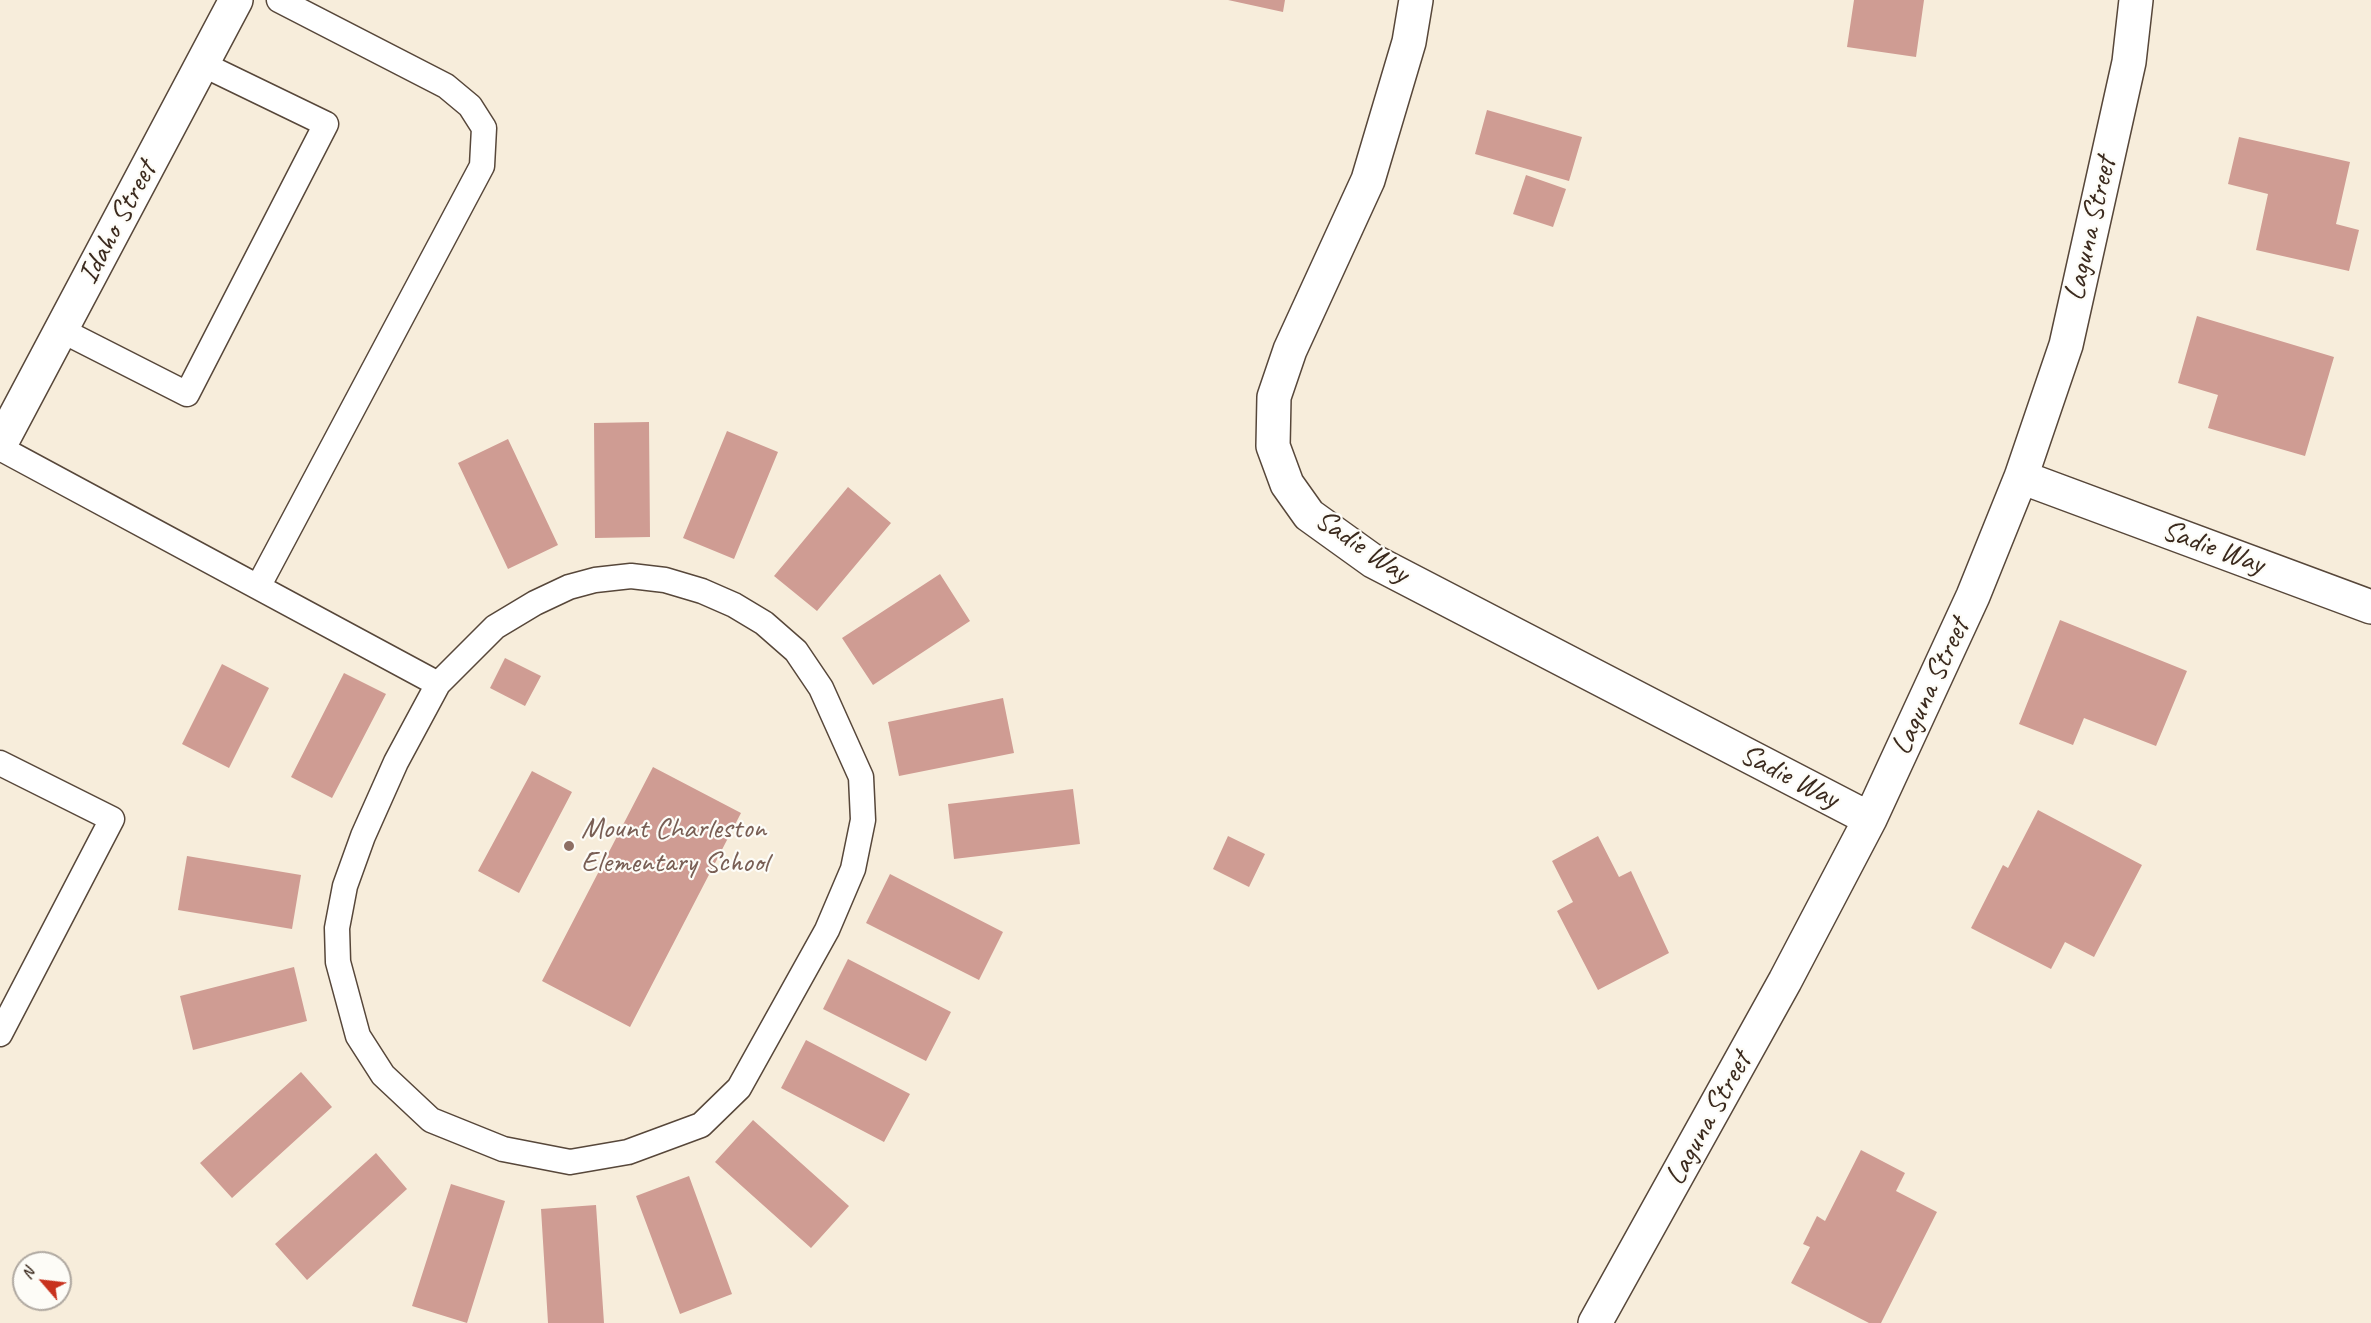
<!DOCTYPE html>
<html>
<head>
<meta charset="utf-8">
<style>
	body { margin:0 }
	#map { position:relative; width:2371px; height:1323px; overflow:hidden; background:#f7eddb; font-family:Caveat,sans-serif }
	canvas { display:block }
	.north { position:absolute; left:12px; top:1251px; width:60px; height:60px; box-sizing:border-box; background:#fdfcf7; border:2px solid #afa8a0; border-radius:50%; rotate:298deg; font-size:16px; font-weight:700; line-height:24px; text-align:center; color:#3b2a1e }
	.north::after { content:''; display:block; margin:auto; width:21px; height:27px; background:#c8321e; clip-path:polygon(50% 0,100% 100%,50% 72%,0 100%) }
</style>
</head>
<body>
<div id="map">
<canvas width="2371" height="1323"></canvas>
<div class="north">N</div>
</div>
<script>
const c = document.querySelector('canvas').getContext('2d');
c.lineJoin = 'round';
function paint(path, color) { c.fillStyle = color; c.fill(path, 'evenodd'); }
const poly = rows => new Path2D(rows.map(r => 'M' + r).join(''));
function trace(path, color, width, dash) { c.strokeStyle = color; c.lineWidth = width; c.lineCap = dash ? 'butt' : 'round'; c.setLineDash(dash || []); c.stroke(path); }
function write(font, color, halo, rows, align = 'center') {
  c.font = font + ' Caveat,sans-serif'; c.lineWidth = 4.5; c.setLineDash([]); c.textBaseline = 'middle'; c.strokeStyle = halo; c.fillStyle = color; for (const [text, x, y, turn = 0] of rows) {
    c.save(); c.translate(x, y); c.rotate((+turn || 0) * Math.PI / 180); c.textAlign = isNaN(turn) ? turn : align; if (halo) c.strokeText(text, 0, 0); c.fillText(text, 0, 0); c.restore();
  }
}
paint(poly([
	[1228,0,1285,0,1283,12],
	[1854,0,1924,0,1916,57,1847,47],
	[1487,110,1582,137,1569,181,1475,154],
	[2239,137,2350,162,2336,224,2359,230,2349,271,2256,250,2268,194,2228,184],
	[1526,175,1566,189,1553,227,1513,214],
	[2197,316,2334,357,2305,456,2208,428,2218,395,2178,383],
	[649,422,650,537,595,538,594,423],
	[727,431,778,452,734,559,683,538],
	[508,439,558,545,508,569,458,463],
	[848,487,891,523,817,611,774,576],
	[940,574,970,621,873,685,842,638],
	[2060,620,2187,671,2156,746,2084,718,2073,745,2019,724],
	[505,658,541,676,525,706,490,688],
	[222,664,269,688,229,768,182,744],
	[344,673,386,694,332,798,291,777],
	[1003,698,1014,753,899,776,888,722],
	[653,767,741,813,630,1027,542,981],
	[532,771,572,792,519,893,478,871],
	[1073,789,1080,844,954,859,948,804],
	[2038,810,2142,865,2094,957,2065,942,2051,969,1971,928,2003,865,2008,868],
	[1228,836,1265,854,1249,887,1213,869],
	[1598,836,1619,877,1631,871,1669,953,1598,990,1557,911,1573,902,1552,861],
	[187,856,301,875,292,929,178,910],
	[890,874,1003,932,979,980,866,923],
	[848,959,951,1012,926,1061,823,1009],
	[294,967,307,1021,193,1050,180,996],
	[806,1040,910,1094,884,1142,781,1088],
	[301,1072,332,1107,232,1198,200,1163],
	[753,1120,849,1206,811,1248,715,1162],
	[1861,1150,1905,1173,1896,1191,1937,1212,1881,1323,1869,1323,1791,1283,1810,1247,1803,1244,1817,1216,1825,1221],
	[376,1153,407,1189,307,1280,275,1244],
	[689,1176,732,1294,680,1314,636,1196],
	[451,1184,505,1201,467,1323,412,1306],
	[596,1205,604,1323,548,1323,541,1209]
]), '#cf9c93');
const lane = poly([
	[61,330,187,394,326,124,202,64],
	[0,448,438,684],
	[631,576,665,580,702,591,734,605,764,623,796,651,821,688,861,777,863,820,853,869,827,930,739,1088,701,1125,628,1152,570,1162,503,1149,431,1120,383,1075,358,1036,338,962,337,928,345,886,363,836,396,762,438,684,495,627,535,603,569,587,595,580,631,576],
	[258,587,482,166,484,128,470,106,446,86,279,0],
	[0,763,112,819,0,1034]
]);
const street = poly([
	[1416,0,1409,42,1368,180,1290,350,1274,397,1273,446,1287,484,1309,515,1373,561,1870,819],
	[0,445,236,0],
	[2021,477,2371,607],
	[1595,1323,1785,981,1870,819,1973,596,2021,477,2066,345,2129,62,2136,0]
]);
trace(lane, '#57473a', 27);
trace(street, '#57473a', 36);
trace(lane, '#fff', 24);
trace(street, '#fff', 33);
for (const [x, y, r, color] of [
	[569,846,6,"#8d6e63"]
]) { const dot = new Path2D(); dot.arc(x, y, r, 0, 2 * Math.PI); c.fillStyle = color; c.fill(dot); trace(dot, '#fdfcf7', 2); }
write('30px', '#3b2a1e', '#fdfcf7', [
	["Idaho Street",118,223,-62],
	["Laguna Street",2091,229,-77],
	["Sadie Way",1362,547,34],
	["Sadie Way",2213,548,20],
	["Laguna Street",1931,687,-65],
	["Sadie Way",1789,777,27],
	["Laguna Street",1709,1119,-61]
]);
write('30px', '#785e54', '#fdfcf7', [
	["Mount Charleston",581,829],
	["Elementary School",581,863]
], 'left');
</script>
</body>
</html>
